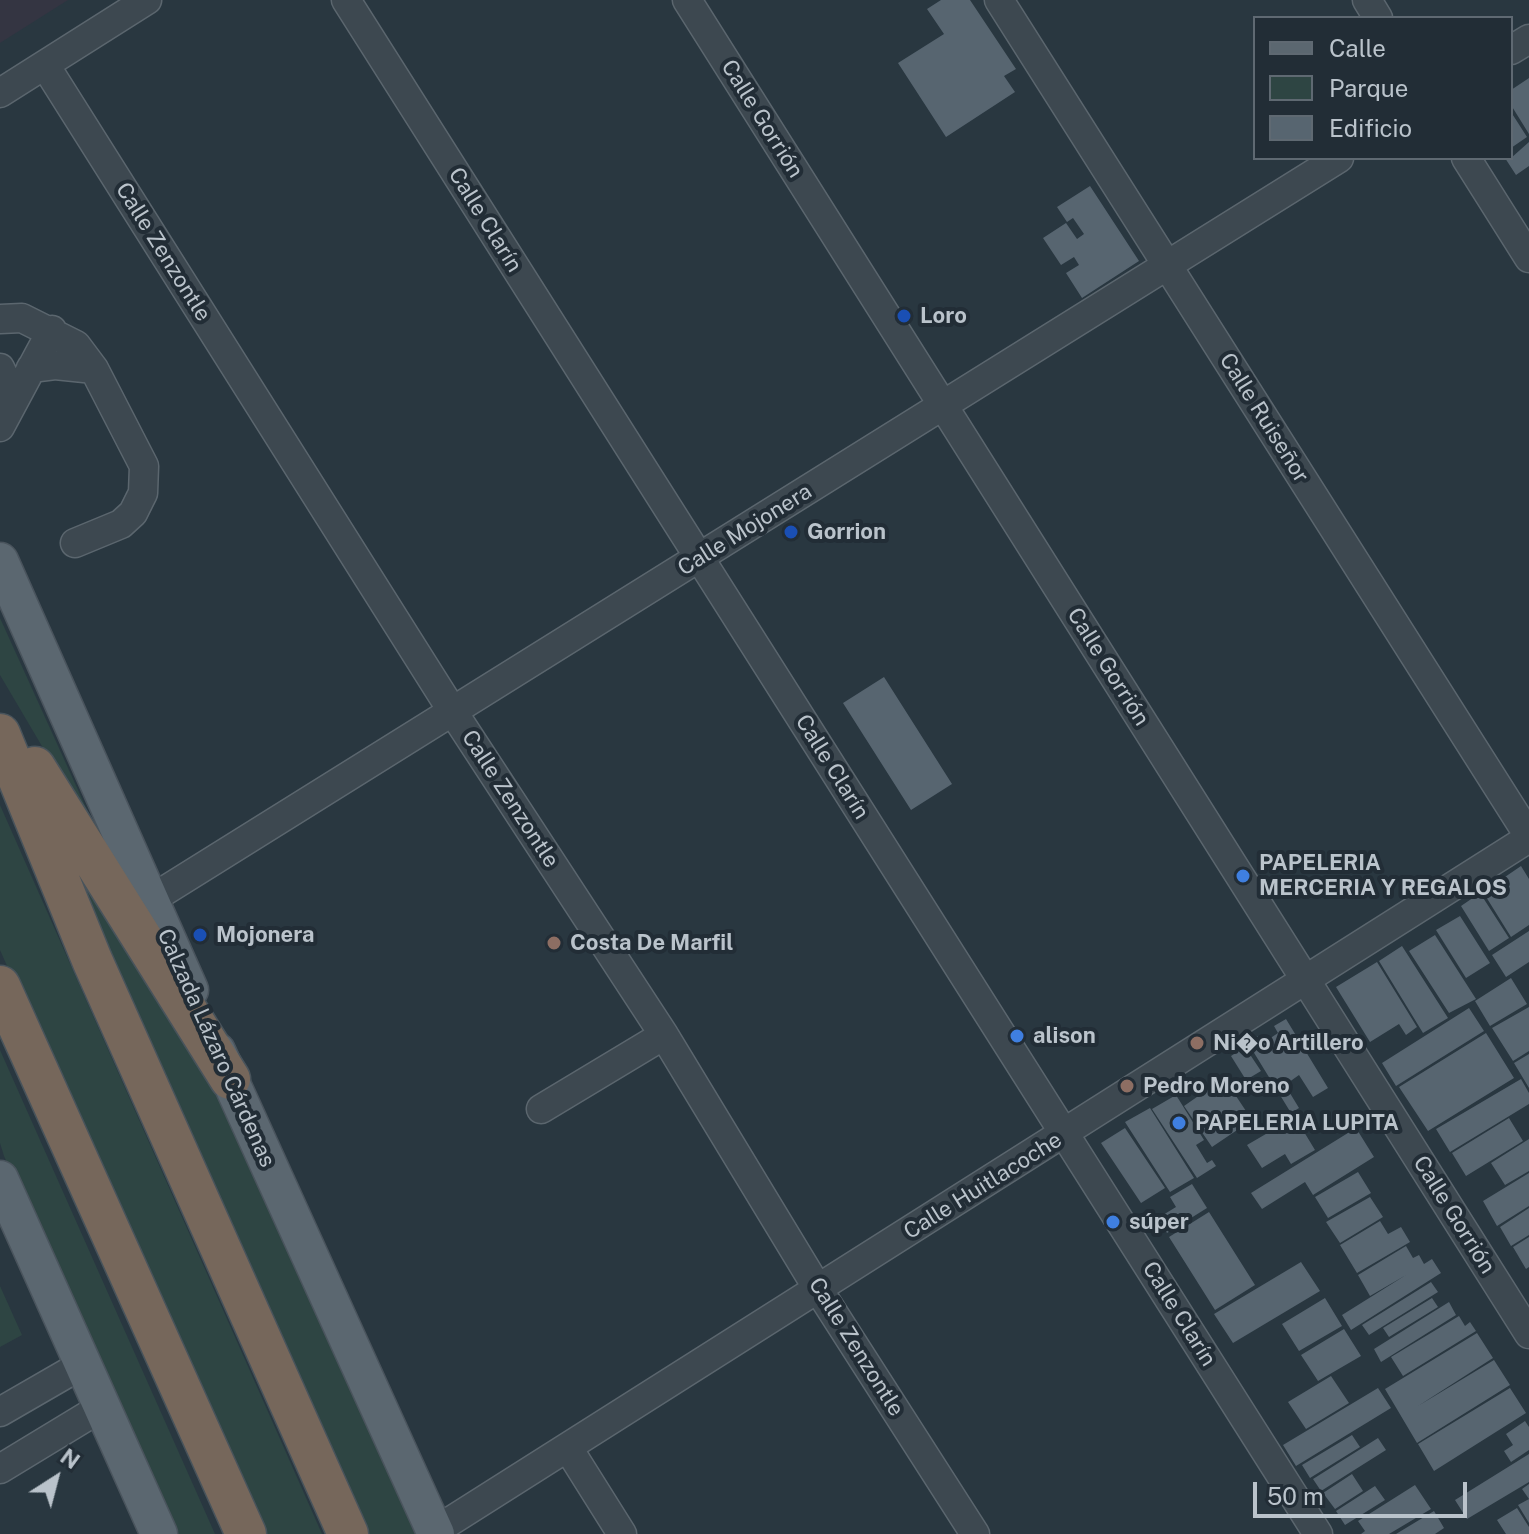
<!DOCTYPE html>
<html>
<head>
<meta charset="utf-8">
<style>
	body { margin:0 }
	#map { position:relative; width:1529px; height:1534px; overflow:hidden; background:#293740; font-family:"Public Sans",sans-serif }
	canvas { display:block }
	.legend { position:absolute; left:1253px; top:16px; width:260px; height:144px; box-sizing:border-box; background:#222d36; border:2px solid #5f6972; margin:0; padding:10px 14px; list-style:none; font-size:24px; color:#bac3cb }
	.legend li { display:flex; align-items:center; gap:16px; height:40px }
	.legend b { width:40px; border:2px solid #5f6972 }
	.north { position:absolute; left:16px; top:1438px; width:80px; height:80px; -webkit-text-stroke:6px #222d36; paint-order:stroke; rotate:36deg; font-size:22px; font-weight:700; line-height:32px; text-align:center; color:#bac3cb }
	.north::after { content:''; display:block; margin:auto; width:28px; height:36px; background:#bac3cb; clip-path:polygon(50% 0,100% 100%,50% 72%,0 100%) }
	.scale { position:absolute; left:1253px; top:1482px; width:214px; height:36px; box-sizing:border-box; border:4px solid #bac3cb; border-top:0; padding-left:10px; font-size:24px; line-height:28px; white-space:nowrap; color:#bac3cb; -webkit-text-stroke:6px #222d36; paint-order:stroke }
</style>
</head>
<body>
<div id="map">
<canvas width="1529" height="1534"></canvas>
<ul class="legend">
<li><b style="height:10px;background:#5b6770"></b>Calle</li>
<li><b style="height:22px;background:#2e4543"></b>Parque</li>
<li><b style="height:22px;background:#576570"></b>Edificio</li>
</ul>
<div class="north">N</div>
<div class="scale">50 m</div>
</div>
<script>
const c = document.querySelector('canvas').getContext('2d');
c.lineJoin = 'round';
function paint(path, color) { c.fillStyle = color; c.fill(path, 'evenodd'); }
const poly = rows => new Path2D(rows.map(r => 'M' + r).join(''));
function trace(path, color, width, dash) { c.strokeStyle = color; c.lineWidth = width; c.lineCap = dash ? 'butt' : 'round'; c.setLineDash(dash || []); c.stroke(path); }
function write(font, color, halo, rows, align = 'center') {
  c.font = font + ' "Public Sans",sans-serif'; c.lineWidth = 8; c.setLineDash([]); c.textBaseline = 'middle'; c.strokeStyle = halo; c.fillStyle = color; for (const [text, x, y, turn = 0] of rows) {
    c.save(); c.translate(x, y); c.rotate((+turn || 0) * Math.PI / 180); c.textAlign = isNaN(turn) ? turn : align; if (halo) c.strokeText(text, 0, 0); c.fillText(text, 0, 0); c.restore();
  }
}
paint(poly([
	[0,0,68,0,0,43]
]), '#343542');
paint(poly([
	[0,618,112,865,0,675],
	[0,805,322,1534,259,1534,0,950],
	[49,817,211,1082,418,1534,367,1534],
	[0,1050,215,1534,172,1534,4,1156,0,1143],
	[0,1286,22,1335,0,1347]
]), '#2e4543');
paint(poly([
	[941,0,970,0,1016,69,1004,76,1015,92,946,137,898,63,944,34,927,9],
	[1529,78,1529,134,1511,105,1511,90],
	[1511,112,1527,137,1511,148],
	[1529,142,1529,166,1516,175,1505,158,1511,158],
	[1090,186,1139,261,1082,298,1066,273,1079,265,1074,257,1061,265,1043,238,1066,223,1077,239,1084,234,1073,218,1067,222,1057,207],
	[884,677,952,784,911,810,843,703],
	[1521,866,1529,879,1529,925,1511,937,1483,892],
	[1480,893,1509,938,1489,951,1461,906],
	[1460,916,1490,963,1466,978,1436,930],
	[1529,931,1529,962,1506,977,1492,955],
	[1435,935,1476,999,1449,1013,1409,951],
	[1402,946,1448,1018,1423,1033,1379,961],
	[1377,962,1417,1027,1406,1035,1399,1024,1370,1042,1336,987],
	[1511,978,1527,1004,1490,1026,1475,1001],
	[1529,1007,1529,1051,1513,1061,1492,1028],
	[1469,1008,1484,1031,1396,1086,1382,1063],
	[1286,1019,1328,1088,1313,1097,1299,1075,1285,1085,1299,1108,1291,1113,1248,1043,1258,1036,1263,1043,1278,1033,1274,1026],
	[1486,1033,1514,1078,1428,1131,1399,1087],
	[1245,1047,1261,1071,1246,1080,1231,1056],
	[1529,1054,1529,1088,1514,1063],
	[1224,1078,1252,1120,1212,1147,1184,1106],
	[1521,1079,1529,1093,1529,1104,1450,1152,1436,1129],
	[1176,1095,1204,1140,1196,1145,1207,1163,1212,1160,1216,1166,1197,1178,1152,1109],
	[1150,1108,1194,1178,1170,1192,1125,1122],
	[1295,1117,1315,1150,1291,1164,1285,1154,1262,1168,1247,1145],
	[1509,1118,1523,1141,1466,1176,1452,1153],
	[1125,1128,1165,1188,1141,1203,1101,1143],
	[1356,1128,1374,1157,1313,1195,1305,1182,1262,1209,1251,1193],
	[1529,1139,1529,1171,1505,1185,1491,1163],
	[1358,1172,1371,1193,1328,1218,1315,1197],
	[1529,1173,1529,1206,1497,1226,1483,1201],
	[1192,1184,1207,1208,1167,1233,1158,1218,1176,1207,1170,1197],
	[1370,1197,1383,1217,1340,1243,1326,1222],
	[1529,1208,1529,1235,1511,1246,1500,1227],
	[1209,1212,1255,1285,1215,1310,1169,1237],
	[1380,1221,1388,1234,1401,1227,1410,1242,1357,1273,1340,1245],
	[1529,1237,1529,1267,1526,1269,1513,1247],
	[1406,1246,1413,1258,1419,1255,1424,1264,1432,1259,1441,1273,1351,1330,1342,1315,1406,1275,1370,1296,1358,1275],
	[1301,1262,1320,1291,1233,1343,1214,1314],
	[1431,1282,1438,1292,1369,1335,1362,1325],
	[1325,1298,1342,1326,1299,1351,1282,1324],
	[1432,1298,1438,1307,1389,1337,1383,1328],
	[1449,1302,1456,1315,1381,1362,1374,1349],
	[1459,1316,1465,1326,1470,1322,1476,1331,1403,1376,1391,1357],
	[1344,1329,1361,1356,1318,1381,1301,1355],
	[1477,1333,1493,1358,1418,1406,1494,1360,1510,1385,1417,1443,1385,1389],
	[1331,1376,1349,1403,1306,1429,1288,1402],
	[1378,1388,1391,1408,1296,1466,1283,1445],
	[1510,1388,1526,1413,1434,1471,1418,1444],
	[1525,1421,1529,1427,1529,1450,1511,1462,1504,1451,1513,1445,1506,1434],
	[1352,1435,1360,1447,1310,1478,1302,1465],
	[1378,1438,1386,1450,1321,1491,1313,1479],
	[1529,1454,1529,1482,1467,1519,1455,1500],
	[1352,1474,1363,1491,1335,1509,1323,1493],
	[1529,1484,1529,1523,1518,1505,1529,1499,1522,1489],
	[1415,1485,1431,1509,1389,1534,1361,1534,1365,1531,1358,1521],
	[1375,1486,1385,1500,1345,1525,1336,1511],
	[1517,1508,1529,1527,1529,1534,1506,1534,1497,1520],
	[1434,1511,1444,1528,1435,1534,1396,1534]
]), '#576570');
const minor = poly([
	[346,0,1318,1534],
	[687,0,1529,1334],
	[999,0,1529,836],
	[1367,0,1378,18],
	[1511,50,1529,39],
	[45,65,453,712,664,1035,818,1289,975,1534],
	[0,93,147,0],
	[1466,158,1529,258],
	[0,319,22,318,76,345,94,369,144,466,143,493,133,513,121,524,75,543],
	[0,368,14,397],
	[31,368,55,365,94,369],
	[0,427,52,330],
	[150,900,1339,158],
	[541,1109,664,1035],
	[0,1412,83,1364],
	[568,1448,622,1534],
	[0,1469,102,1407],
	[435,1531,1529,838]
]);
const major = poly([
	[0,561,190,990],
	[217,1051,436,1534],
	[0,1179,159,1534]
]);
const highway = poly([
	[0,734,92,960,348,1534],
	[35,767,230,1079],
	[0,986,246,1534]
]);
trace(minor, '#5b666e', 31);
trace(major, '#4a545d', 39);
trace(highway, '#48535b', 43);
trace(minor, '#3d4850', 28);
trace(major, '#5b6770', 36);
trace(highway, '#76675b', 40);
for (const [x, y, r, color] of [
	[904,316,8,"#1a4fb4"],
	[791,532,8,"#1a4fb4"],
	[1243,876,8,"#3f7fe0"],
	[200,935,8,"#1a4fb4"],
	[554,943,8,"#8d6e63"],
	[1017,1036,8,"#3f7fe0"],
	[1197,1043,8,"#8d6e63"],
	[1127,1086,8,"#8d6e63"],
	[1179,1123,8,"#3f7fe0"],
	[1113,1222,8,"#3f7fe0"]
]) { const dot = new Path2D(); dot.arc(x, y, r, 0, 2 * Math.PI); c.fillStyle = color; c.fill(dot); trace(dot, '#222d36', 3); }
write('22px', '#bac3cb', '#222d36', [
	["Calle Gorrión",762,119,58],
	["Calle Clarín",485,220,58],
	["Calle Zenzontle",163,252,58],
	["Calle Ruiseñor",1264,418,58],
	["Calle Mojonera",745,530,-32],
	["Calle Gorrión",1108,667,58],
	["Calle Clarín",832,767,58],
	["Calle Zenzontle",510,799,57],
	["Calzada Lázaro Cárdenas",216,1048,66],
	["Calle Huitlacoche",983,1186,-32],
	["Calle Gorrión",1454,1215,58],
	["Calle Clarín",1179,1314,58],
	["Calle Zenzontle",856,1347,58]
]);
write('bold 22px', '#bac3cb', '#222d36', [
	["Loro",920,316],
	["Gorrion",807,532],
	["PAPELERIA",1259,863],
	["MERCERIA Y REGALOS",1259,888],
	["Mojonera",216,935],
	["Costa De Marfil",570,943],
	["alison",1033,1036],
	["Ni�o Artillero",1213,1043],
	["Pedro Moreno",1143,1086],
	["PAPELERIA LUPITA",1195,1123],
	["súper",1129,1222]
], 'left');
</script>
</body>
</html>
